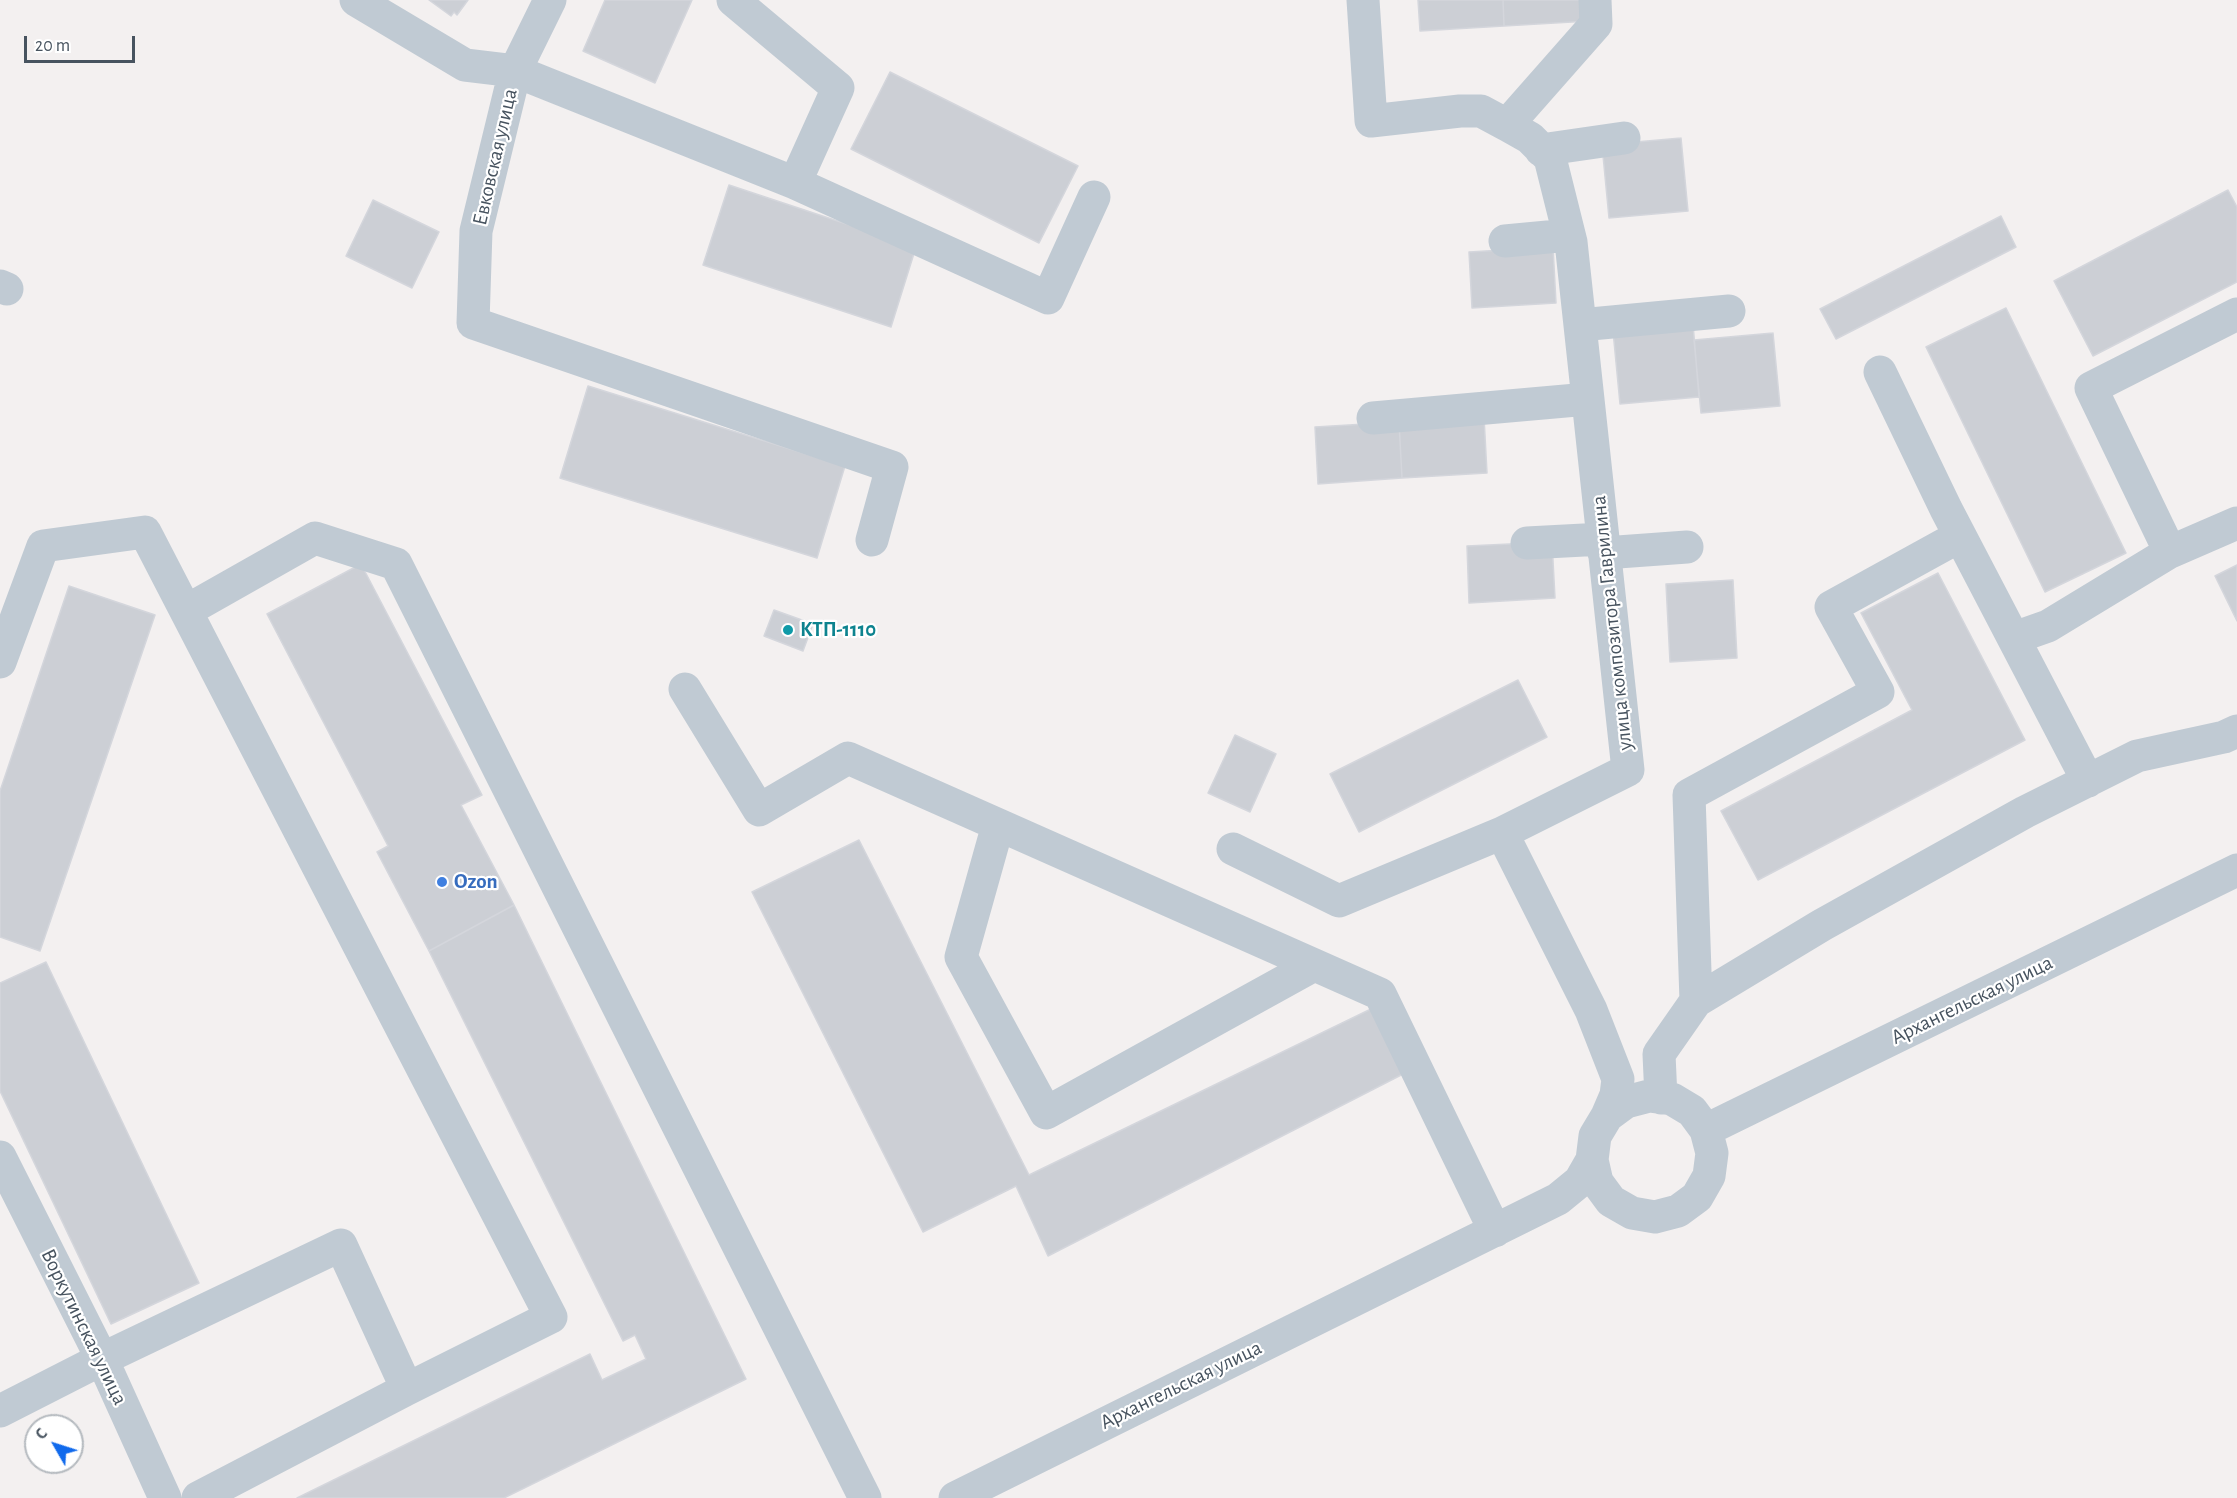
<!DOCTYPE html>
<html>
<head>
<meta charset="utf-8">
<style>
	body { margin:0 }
	#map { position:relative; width:2237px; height:1498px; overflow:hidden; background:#f3f0f0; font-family:"Alegreya Sans",sans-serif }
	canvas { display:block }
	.north { position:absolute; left:24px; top:1414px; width:60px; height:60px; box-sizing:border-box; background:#fff; border:2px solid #b5babf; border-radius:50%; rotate:309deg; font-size:16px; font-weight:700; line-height:24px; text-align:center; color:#47535f }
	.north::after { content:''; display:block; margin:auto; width:21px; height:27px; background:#116aec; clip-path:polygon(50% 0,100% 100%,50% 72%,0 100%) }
	.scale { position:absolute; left:24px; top:36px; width:111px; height:27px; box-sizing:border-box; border:3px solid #47535f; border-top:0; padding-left:8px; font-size:18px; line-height:21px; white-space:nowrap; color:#47535f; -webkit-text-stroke:4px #fff; paint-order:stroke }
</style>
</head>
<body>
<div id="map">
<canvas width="2237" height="1498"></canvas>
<div class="north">С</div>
<div class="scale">20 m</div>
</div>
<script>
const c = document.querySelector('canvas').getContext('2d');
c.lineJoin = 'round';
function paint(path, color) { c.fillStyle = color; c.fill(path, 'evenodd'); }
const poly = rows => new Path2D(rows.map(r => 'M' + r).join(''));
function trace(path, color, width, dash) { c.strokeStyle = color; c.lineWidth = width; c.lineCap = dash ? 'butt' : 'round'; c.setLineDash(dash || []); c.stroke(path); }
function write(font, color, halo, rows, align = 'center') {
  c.font = font + ' "Alegreya Sans",sans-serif'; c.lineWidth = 4.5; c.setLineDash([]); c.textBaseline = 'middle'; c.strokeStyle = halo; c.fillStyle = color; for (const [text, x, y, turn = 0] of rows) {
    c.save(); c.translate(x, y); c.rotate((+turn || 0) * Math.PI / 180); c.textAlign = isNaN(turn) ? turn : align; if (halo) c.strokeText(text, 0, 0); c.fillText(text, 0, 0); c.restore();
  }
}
const building = poly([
	[429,0,468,0,457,15,454,12,451,16,429,0],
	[605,0,692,0,655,83,583,51,605,0],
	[1418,0,1503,0,1504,26,1420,31,1418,0],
	[1503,0,1588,0,1589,21,1504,26,1503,0],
	[890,72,1078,166,1039,243,851,149,890,72],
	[1681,138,1688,211,1609,218,1602,145,1681,138],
	[729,185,916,247,891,327,703,265,729,185],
	[2228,190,2237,207,2237,282,2093,356,2054,281,2228,190],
	[373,200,439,232,412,288,346,256,373,200],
	[2001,216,2016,247,1836,339,1820,309,2001,216],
	[1553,247,1556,303,1472,308,1469,252,1553,247],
	[2006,308,2126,553,2045,592,1926,347,2006,308],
	[1693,324,1699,397,1620,404,1613,331,1693,324],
	[1773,333,1780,406,1701,413,1694,340,1773,333],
	[588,386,845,466,817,558,560,478,588,386],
	[1484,417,1487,473,1402,478,1399,422,1484,417],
	[1399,422,1402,478,1318,484,1315,427,1399,422],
	[1552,542,1555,598,1469,603,1467,546,1552,542],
	[361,564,482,795,461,805,514,905,429,951,377,852,388,846,267,614,361,564],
	[2237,565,2237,621,2215,576,2237,565],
	[1938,573,2025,740,1758,880,1721,811,1912,710,1861,613,1938,573],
	[1733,580,1737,658,1670,662,1666,584,1733,580],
	[69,586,155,615,40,951,0,937,0,791,69,586],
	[774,610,813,624,803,651,764,636,774,610],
	[1518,680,1547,737,1359,832,1330,774,1518,680],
	[1235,735,1276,754,1250,812,1208,793,1235,735],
	[859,840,1029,1175,1373,1008,1407,1072,1048,1256,1016,1186,923,1232,752,892,859,840],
	[514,905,746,1379,504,1498,297,1498,590,1354,602,1380,646,1359,635,1335,623,1341,429,951,514,905],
	[46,962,199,1283,111,1324,0,1091,0,983,46,962]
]);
paint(building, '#cccfd5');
trace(building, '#d4d6dc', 1.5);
trace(poly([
	[356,0,465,65,515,71,795,183,838,88,733,0],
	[550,0,515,71,476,231,473,323,892,467,872,540],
	[1363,0,1371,121,1460,111,1481,111,1507,125,1596,24,1595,0],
	[1507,125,1530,138,1550,158,1571,242,1628,770,1502,833,1591,1010,1618,1079,1616,1095,1607,1116],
	[1541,150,1624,138],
	[795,183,1048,298,1094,197],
	[1505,241,1569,235],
	[0,286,7,289],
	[1580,325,1729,311],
	[1880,372,1946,509,2088,781],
	[1373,418,1588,399],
	[1527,543,1603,539],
	[2170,552,2237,523],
	[1604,553,1687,547],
	[186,611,315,538,396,564,865,1498],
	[2014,638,2048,626,2170,552,2091,388,2237,314],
	[0,662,43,546,145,532,551,1317,407,1389,198,1498],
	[685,689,759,810,848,758,1380,994,1495,1231],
	[998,825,961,957,1046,1113,1314,965],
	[1233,849,1339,901,1502,833],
	[1696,1001,1689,795,1878,692,1831,607,1960,536],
	[1661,1098,1659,1054,1696,1001,1822,925,2025,812,2137,756,2224,737,2237,731],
	[1706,1130,2237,870],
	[0,1157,102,1359,165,1498],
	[0,1411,102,1359,341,1245,407,1389],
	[955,1498,1558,1199,1580,1181,1592,1160,1595,1136,1607,1116,1626,1102,1649,1096,1672,1099,1692,1111,1706,1130,1712,1153,1709,1176,1697,1197,1678,1211,1655,1217,1632,1213,1611,1201,1597,1182,1592,1160]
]), '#c0cad3', 33);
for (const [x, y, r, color] of [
	[788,630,6,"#0f9aa8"],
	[442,882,6,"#3f7fe0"]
]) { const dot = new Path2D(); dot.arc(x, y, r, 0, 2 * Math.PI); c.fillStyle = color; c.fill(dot); trace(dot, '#fff', 2); }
write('21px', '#47535f', '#fff', [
	["Евковская улица",495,157,-77],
	["улица композитора Гаврилина",1612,623,-96],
	["Архангельская улица",1972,1000,-26],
	["Воркутинская улица",84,1327,64],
	["Архангельская улица",1181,1385,-26]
]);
write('bold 21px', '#0d838f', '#fff', [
	["КТП-1110",800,630]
], 'left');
write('bold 21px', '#366cbe', '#fff', [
	["Ozon",454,882]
], 'left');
</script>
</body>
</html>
